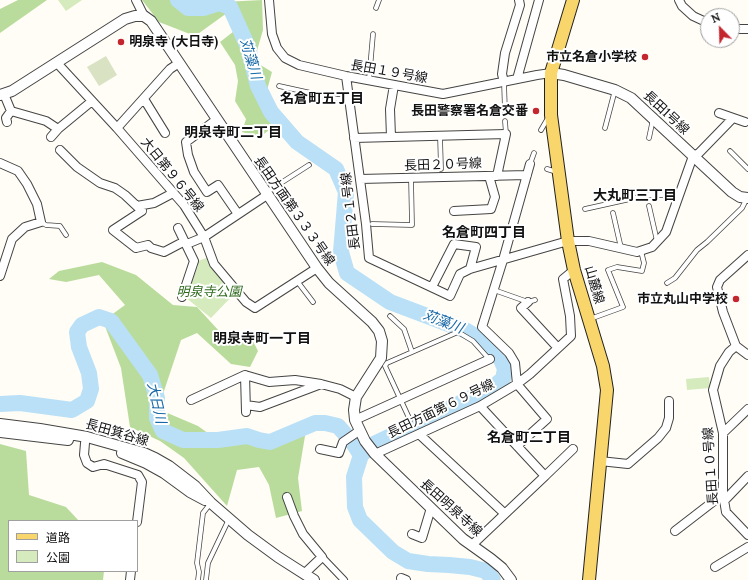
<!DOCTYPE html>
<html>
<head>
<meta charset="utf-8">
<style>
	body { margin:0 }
	#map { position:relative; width:748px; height:580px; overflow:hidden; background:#fffdf5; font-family:Lora,"Noto Sans JP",serif }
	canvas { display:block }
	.legend { position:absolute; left:8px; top:520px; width:130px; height:52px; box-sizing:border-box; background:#fff; border:1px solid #a0a0a0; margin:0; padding:5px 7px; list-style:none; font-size:12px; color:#111 }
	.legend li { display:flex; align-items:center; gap:8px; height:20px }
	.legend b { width:20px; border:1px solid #a0a0a0 }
	.north { position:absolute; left:700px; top:8px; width:40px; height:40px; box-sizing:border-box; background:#fff; border:1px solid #a0a0a0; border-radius:50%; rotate:337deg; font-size:11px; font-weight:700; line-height:16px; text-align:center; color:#111 }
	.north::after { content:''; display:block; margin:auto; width:14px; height:18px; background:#c4262e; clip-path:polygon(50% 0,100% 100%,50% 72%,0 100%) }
</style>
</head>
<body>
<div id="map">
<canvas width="748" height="580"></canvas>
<ul class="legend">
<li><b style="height:5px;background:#f9d66b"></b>道路</li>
<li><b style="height:11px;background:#d5ebbd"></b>公園</li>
</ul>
<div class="north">N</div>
</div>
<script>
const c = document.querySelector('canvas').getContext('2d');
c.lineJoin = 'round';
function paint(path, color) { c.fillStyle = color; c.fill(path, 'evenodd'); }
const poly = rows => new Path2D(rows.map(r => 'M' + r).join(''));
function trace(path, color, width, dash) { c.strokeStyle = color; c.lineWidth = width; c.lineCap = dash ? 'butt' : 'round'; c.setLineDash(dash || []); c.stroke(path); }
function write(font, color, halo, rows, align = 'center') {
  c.font = font + ' Lora,"Noto Sans JP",serif'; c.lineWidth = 4; c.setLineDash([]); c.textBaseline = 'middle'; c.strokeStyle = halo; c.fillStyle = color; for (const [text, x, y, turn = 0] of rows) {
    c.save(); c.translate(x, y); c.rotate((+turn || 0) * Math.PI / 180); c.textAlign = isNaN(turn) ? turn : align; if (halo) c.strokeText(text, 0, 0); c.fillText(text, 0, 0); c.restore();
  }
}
paint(poly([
	[58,0,82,0,66,11],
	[209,257,236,292,211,318,185,297,198,266,198,261],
	[709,377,710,388,687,390,686,379]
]), '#d5ebbd');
paint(poly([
	[18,0,47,0,0,33,0,9],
	[142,0,171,0,173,2,198,10,223,2,262,0,263,30,254,61,272,72,264,101,269,115,277,124,260,137,242,132,246,119,235,101,238,81,235,65,220,42,238,28,227,13,195,36,159,22],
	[102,262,136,275,173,305,197,307,232,345,252,339,258,351,250,367,231,364,197,333,181,340,158,409,198,426,219,441,245,430,270,435,308,418,298,478,302,511,276,518,269,485,259,467,237,470,227,506,184,458,160,441,130,427,121,368,103,321,125,305,99,275,66,282,49,279,59,271],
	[0,444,26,451,29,495,66,507,79,521,9,521,9,571,104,571,103,580,0,580]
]), '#b9dc9c');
paint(poly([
	[106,56,117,75,99,86,87,67]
]), '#d9e3c4');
trace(poly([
	[178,0,188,8,203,8,219,3,230,7,248,47,258,86,271,112,297,142,336,169,346,192,341,252,347,273,390,302,467,331,482,340,500,357,505,369,503,379,492,388,374,444,361,455,354,477,355,507,360,520,393,552,408,561,428,564,449,565,470,567,486,571,493,580],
	[0,404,20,403,72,410,87,401,91,389,89,373,79,347,77,332,82,325,99,317,111,321,150,375,157,398,157,418,163,431,183,440,218,440,247,436,259,440,270,442,315,423,325,423,338,426,353,443,361,455]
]), '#b9e0f7', 16);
const service = poly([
	[376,8,379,0],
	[369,80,373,34],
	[504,82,505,112],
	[279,86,338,99,349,99],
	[505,121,506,134],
	[605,128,615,90],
	[541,130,548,118],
	[440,136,441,169],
	[649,138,653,119],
	[730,151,748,169],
	[530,164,534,153],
	[547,169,557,172],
	[268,193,270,190,309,165],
	[649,206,657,241],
	[585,209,648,195,679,195],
	[613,213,621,248],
	[41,222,46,225,60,226,66,235],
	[372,224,412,225,411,178],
	[297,281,313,302],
	[667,283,675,278,697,250,707,242,742,208,747,198],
	[494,290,528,302,535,300],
	[390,316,404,329,412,352],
	[590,319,623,307,608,270,617,267,642,271,644,263,641,251],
	[410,420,385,366,387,363,458,332,473,341,489,359],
	[198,580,199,572,197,563,203,513,210,504],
	[206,580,208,563,229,519]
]);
const pedestrian = poly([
	[322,557,344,580]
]);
const minor = poly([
	[136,0,144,16],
	[269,0,272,34,277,48,285,58,299,65,346,76,443,94,537,75,551,73],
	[679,0,682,6,693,16,708,23],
	[732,29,748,29],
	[57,63,117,128,184,205,204,237,214,264,246,302,255,308,317,268],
	[346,76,366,224,369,258,450,296,460,274,470,269,568,241,589,241,637,252,652,247,666,232,693,156,699,153,733,118],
	[517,79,539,0],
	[504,82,502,74,505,53,520,5,519,0],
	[4,94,11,111],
	[144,99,165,133],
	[719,113,745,122],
	[216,120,186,142,188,155,194,172,207,192,218,185,238,214],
	[7,122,6,118,11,111,46,121,58,129],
	[117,128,170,69,179,63],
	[51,137,58,129,92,101],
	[391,137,390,109,394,85],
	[354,138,506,134,497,176],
	[60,150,77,167,100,183,115,188,125,195,142,211,113,230,136,248,148,245,151,248,164,252,183,242,187,244,204,237,267,195],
	[0,163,18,171,27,184,37,204,41,222,25,227,12,239,0,276],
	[360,179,527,175],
	[137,206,154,203,173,193],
	[454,211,491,209,495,197,489,176],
	[178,228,194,261,182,297],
	[748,255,720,280,717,287,723,312,736,346,748,355],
	[432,287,454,244,476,247,470,269],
	[528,302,521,308,558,348],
	[736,346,729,352,720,366,713,390,723,433,723,494,726,512,748,535],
	[245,375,246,412],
	[191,400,245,375,269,382,295,380,321,384],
	[246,405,260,407,321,384,340,389,356,397],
	[355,420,490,359],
	[723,433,748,409],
	[419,434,504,513],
	[85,443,84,455,87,463,93,467,104,464,138,475,142,482,137,522],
	[517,446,547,419,517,384,530,374,571,336,570,316,563,279,574,270],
	[320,449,339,453,343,442,359,431],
	[375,454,480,406,517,384,515,363,509,353,482,327,503,260,530,164],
	[600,461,628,464,658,438,666,428,669,418,669,401],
	[545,476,573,449],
	[287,497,294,516,303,534,322,557,304,574],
	[724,501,748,476],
	[675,531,723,494],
	[412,534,422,538,431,508],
	[472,545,545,476,480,406],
	[715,567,748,547],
	[401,578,406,580],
	[130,580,131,571]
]);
const tertiary = poly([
	[551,73,564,75,615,90,631,98,732,192,740,197,748,198],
	[0,95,12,91,125,19,135,16,144,16,151,21,317,268,329,283,372,322,379,331,382,341,381,358,356,397,354,410,355,420,365,441,375,454,463,539,491,559,502,568,511,580],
	[0,424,40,429,87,437,144,453,155,458,169,466,195,486,211,503,248,535,278,557,314,580],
	[0,432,68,440],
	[122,453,146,463,164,473,190,492,205,500]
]);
const primary = poly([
	[573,0,551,73,551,115,568,241,574,270,603,366,607,390,589,580]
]);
trace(service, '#444', 5.5);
trace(pedestrian, '#444', 8);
trace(minor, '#444', 10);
trace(tertiary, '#444', 12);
trace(primary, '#222', 14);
trace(service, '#fff', 4);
trace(pedestrian, '#fff', 6);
trace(minor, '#fff', 8);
trace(tertiary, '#fff', 10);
trace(primary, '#f9d66b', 12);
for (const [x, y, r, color] of [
	[121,42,4,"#c4262e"],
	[645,57,4,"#c4262e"],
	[536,111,4,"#c4262e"],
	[736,299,4,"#c4262e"]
]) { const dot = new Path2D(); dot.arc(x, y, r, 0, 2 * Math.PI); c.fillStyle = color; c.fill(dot); trace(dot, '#fff', 1.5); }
write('bold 13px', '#111', '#fff', [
	["明泉寺 (大日寺)",129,42,"left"],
	["市立名倉小学校",637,57],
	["長田警察署名倉交番",528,111],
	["市立丸山中学校",728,299]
], 'right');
write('13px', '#111', '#fff', [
	["長田１９号線",389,72,10],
	["長田1号線",666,113,43],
	["長田２０号線",443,165,-2],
	["大日第９６号線",172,175,51],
	["長田方面第３３３号線",294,211,55],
	["長田２１号線",351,211,-97],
	["山麓線",594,285,74],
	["長田方面第６９号線",441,409,-26],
	["長田箕谷線",117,433,16],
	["長田１０号線",711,466,-94],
	["長田明泉寺線",451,508,42]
]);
write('italic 13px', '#2f6b1f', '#fff', [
	["明泉寺公園",209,292]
]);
write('italic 14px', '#1768a6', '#fff', [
	["苅藻川",250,59,73],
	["苅藻川",443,322,21],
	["大日川",156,403,77]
]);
write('bold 14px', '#111', '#fff', [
	["名倉町五丁目",322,99],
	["明泉寺町二丁目",233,133],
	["大丸町三丁目",635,196],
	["名倉町四丁目",484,233],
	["明泉寺町一丁目",262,339],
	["名倉町二丁目",529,438]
]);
</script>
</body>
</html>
